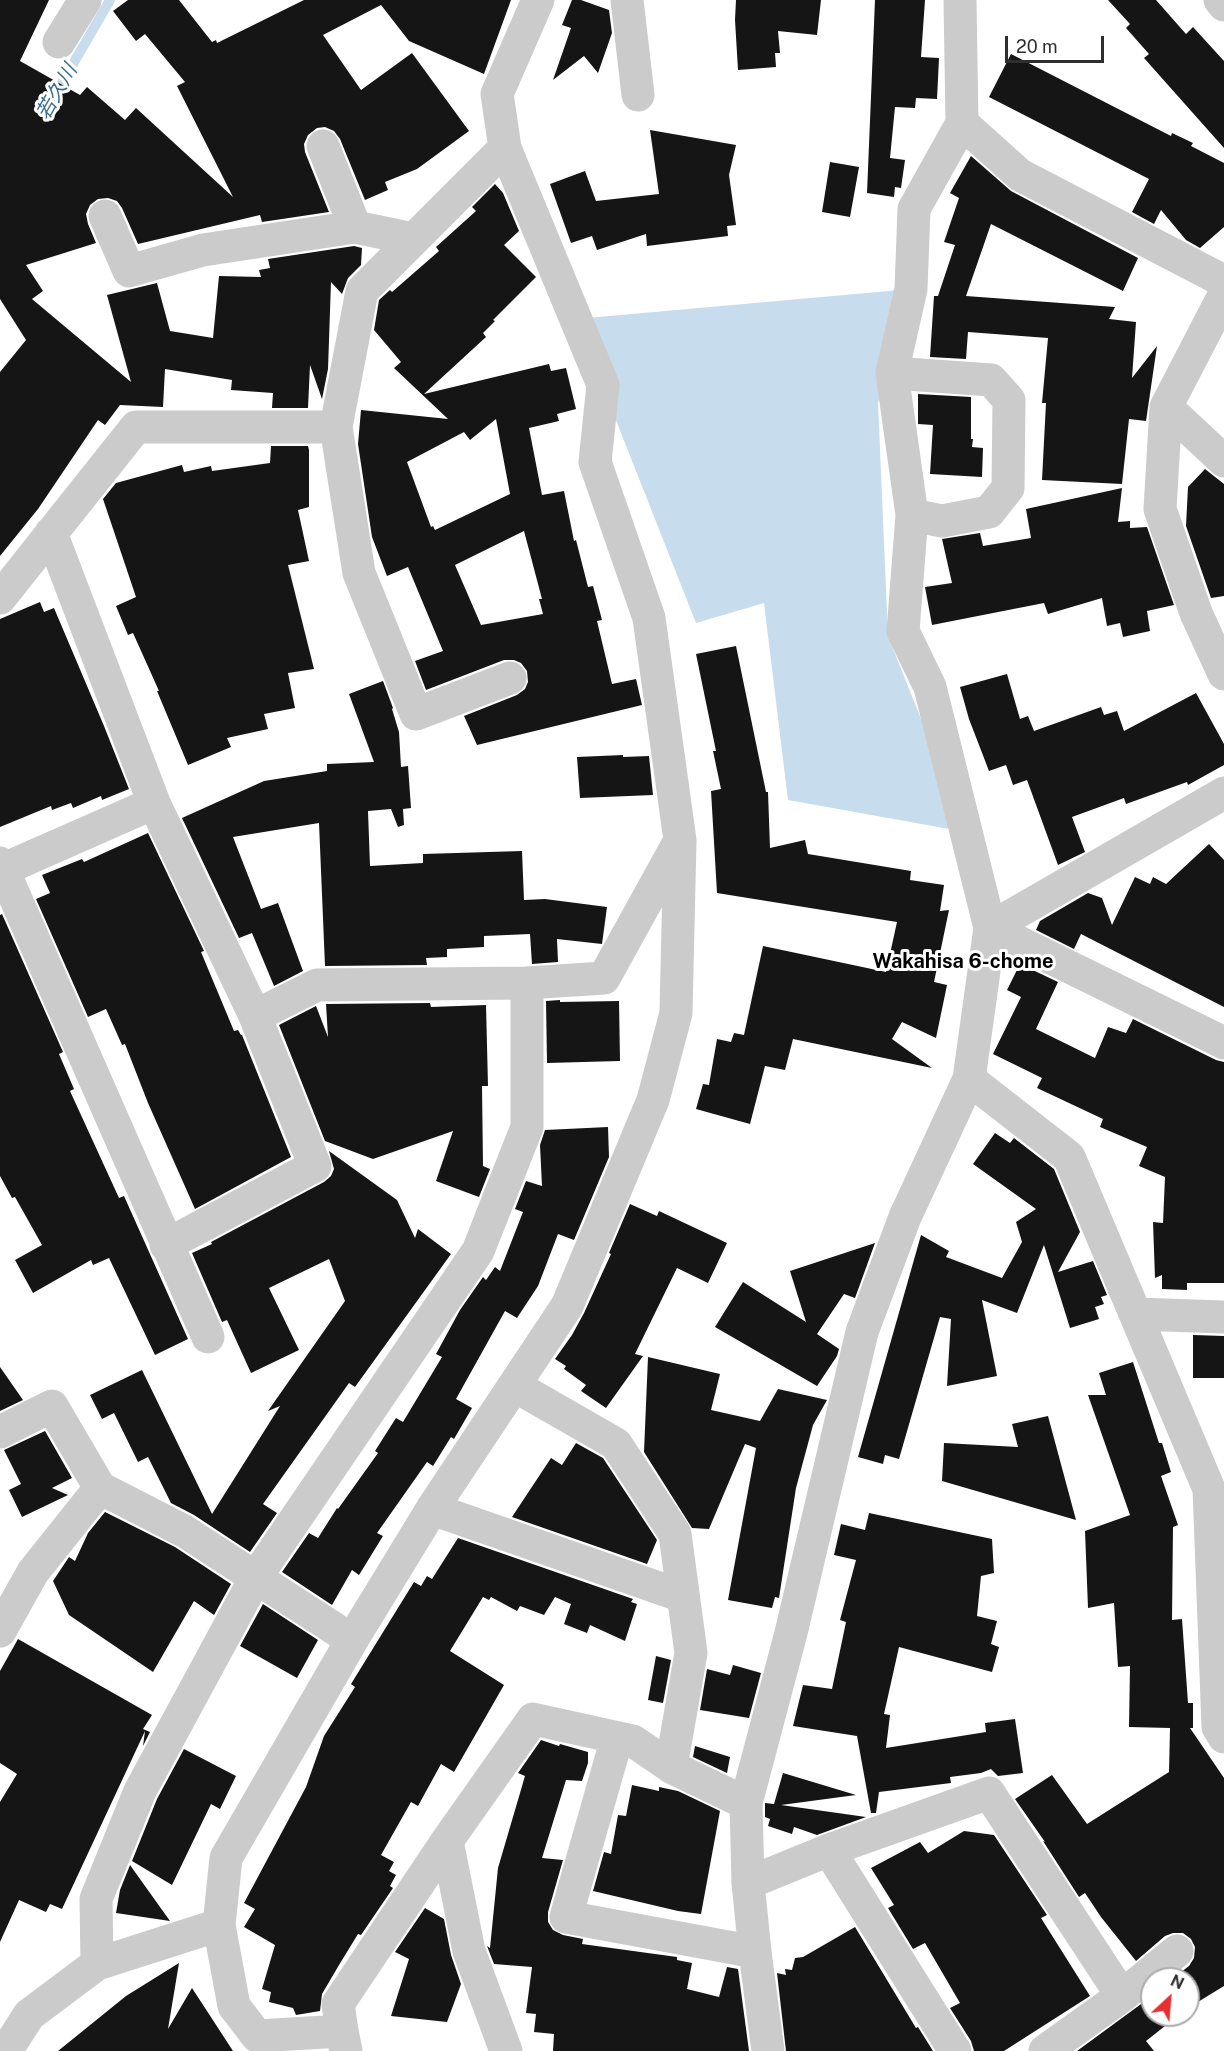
<!DOCTYPE html>
<html>
<head>
<meta charset="utf-8">
<style>
	body { margin:0 }
	#map { position:relative; width:1224px; height:2051px; overflow:hidden; background:#fff; font-family:"Public Sans",sans-serif }
	canvas { display:block }
	.north { position:absolute; left:1140px; top:1967px; width:60px; height:60px; box-sizing:border-box; background:#fff; border:2px solid #ababab; border-radius:50%; rotate:26deg; font-size:16px; font-weight:700; line-height:24px; text-align:center; color:#2e2e2e }
	.north::after { content:''; display:block; margin:auto; width:21px; height:27px; background:#e82d33; clip-path:polygon(50% 0,100% 100%,50% 72%,0 100%) }
	.scale { position:absolute; left:1005px; top:36px; width:99px; height:27px; box-sizing:border-box; border:3px solid #2e2e2e; border-top:0; padding-left:8px; font-size:18px; line-height:21px; white-space:nowrap; color:#2e2e2e; -webkit-text-stroke:4px #fff; paint-order:stroke }
</style>
</head>
<body>
<div id="map">
<canvas width="1224" height="2051"></canvas>
<div class="north">N</div>
<div class="scale">20 m</div>
</div>
<script>
const c = document.querySelector('canvas').getContext('2d');
c.lineJoin = 'round';
function paint(path, color) { c.fillStyle = color; c.fill(path, 'evenodd'); }
const poly = rows => new Path2D(rows.map(r => 'M' + r).join(''));
function trace(path, color, width, dash) { c.strokeStyle = color; c.lineWidth = width; c.lineCap = dash ? 'butt' : 'round'; c.setLineDash(dash || []); c.stroke(path); }
function write(font, color, halo, rows, align = 'center') {
  c.font = font + ' "Public Sans","Noto Sans JP",sans-serif'; c.lineWidth = 6; c.setLineDash([]); c.textBaseline = 'middle'; c.strokeStyle = halo; c.fillStyle = color; for (const [text, x, y, turn = 0] of rows) {
    c.save(); c.translate(x, y); c.rotate((+turn || 0) * Math.PI / 180); c.textAlign = isNaN(turn) ? turn : align; if (halo) c.strokeText(text, 0, 0); c.fillText(text, 0, 0); c.restore();
  }
}
paint(poly([
	[911,289,878,403,888,636,966,832,788,800,764,603,696,623,576,319]
]), '#c7dcec');
trace(poly([
	[55,95,110,0]
]), '#c7dcec', 10);
paint(poly([
	[0,0,49,0,20,61,80,95,87,87,125,120,136,108,233,197,177,86,185,82,145,34,136,41,113,11,128,0,179,0,212,42,216,40,217,43,304,0,511,0,484,74,409,41,381,5,323,35,361,90,412,53,469,131,417,169,385,182,388,190,365,200,340,139,334,131,325,127,317,128,308,135,304,144,305,152,329,212,262,222,260,215,138,244,122,208,117,201,108,198,98,199,90,205,86,214,88,224,96,243,26,265,43,291,32,299,131,382,107,295,157,283,170,331,213,338,219,276,261,277,259,270,270,268,268,259,354,246,362,248,361,265,348,278,342,294,331,282,328,369,322,399,310,365,308,408,272,408,273,393,231,390,232,380,165,369,163,407,120,405,105,425,98,420,38,509,0,556,0,372,26,340,0,299],
	[572,0,581,0,609,10,612,33,598,73,584,56,553,80,571,28,562,25],
	[736,0,821,0,817,35,778,31,780,53,775,53,776,67,738,70,735,20],
	[875,0,925,0,921,57,939,58,937,99,916,98,915,108,895,107,890,158,905,160,901,188,895,187,894,197,867,193],
	[1108,0,1156,0,1186,34,1193,27,1224,61,1224,148,1144,58,1149,54,1126,28,1130,24],
	[1011,54,1171,136,1172,133,1193,143,1191,146,1224,163,1224,227,1200,248,1186,240,1161,210,1154,224,1132,212,1149,179,989,97],
	[650,130,736,145,729,175,736,225,727,226,728,236,647,246,646,234,597,250,592,236,571,243,550,184,585,171,596,201,659,194],
	[971,156,1011,191,1138,258,1123,291,991,224,966,296,1115,307,1109,319,1136,322,1132,378,1157,346,1146,421,1129,419,1122,484,1042,480,1046,403,1042,403,1048,338,968,332,966,359,930,357,934,296,938,296,955,245,944,242,959,198,950,193],
	[830,162,859,167,850,217,822,212],
	[495,184,503,193,519,231,504,245,536,277,493,320,495,321,483,333,486,337,424,394,549,364,551,371,566,368,576,409,557,414,559,421,529,428,542,495,564,491,574,541,576,540,588,587,593,586,602,620,597,621,612,684,636,679,642,705,477,745,464,716,517,695,525,689,528,682,527,671,521,663,514,660,504,660,426,690,415,661,443,651,408,567,387,576,372,537,358,444,361,410,448,419,394,368,401,362,374,330,379,300,390,290,392,292,439,251,436,247,476,211,472,207],
	[496,419,510,494,435,530,433,526,431,527,407,462,464,432,470,440],
	[524,531,542,599,539,599,543,614,481,625,455,565],
	[918,394,971,397,971,439,973,439,972,447,983,448,982,477,930,474,933,425,918,424],
	[271,446,308,446,309,450,309,507,298,510,309,561,288,565,314,669,288,673,295,708,264,714,268,729,227,738,231,747,188,765,157,691,159,691,133,633,128,635,116,606,136,597,103,499,116,483,182,465,184,472,211,466,212,471,270,463],
	[1205,469,1224,484,1224,596,1211,598,1186,526,1188,487],
	[1122,488,1118,522,1130,521,1130,528,1147,527,1174,605,1147,611,1150,631,1123,637,1120,623,1107,626,1102,598,1048,614,1044,603,932,625,925,587,952,583,942,539,980,533,983,546,1031,538,1026,509],
	[40,602,44,612,54,608,104,726,129,789,102,800,101,796,73,808,71,803,52,810,51,806,0,827,0,619],
	[736,646,766,792,768,792,770,848,805,840,808,854,911,871,910,880,944,885,940,911,949,910,934,982,947,985,936,1038,902,1022,892,1039,932,1068,793,1039,785,1070,765,1066,750,1124,696,1109,703,1084,709,1085,717,1039,731,1042,734,1033,744,1035,763,946,886,972,897,922,717,893,711,791,721,789,713,751,716,751,696,654],
	[1007,674,1020,719,1028,716,1034,731,1101,707,1104,715,1117,711,1124,731,1196,693,1224,744,1224,765,1188,785,1187,782,1126,804,1124,798,1072,817,1085,852,1058,865,1027,780,1013,785,1006,765,989,771,969,719,960,687],
	[383,681,393,708,392,709,399,732,401,767,408,766,411,808,403,809,404,825,398,827,391,809,368,811,370,866,423,863,423,854,522,851,524,900,545,899,607,907,602,944,557,939,558,962,532,964,530,934,484,936,484,947,447,949,447,957,426,958,427,965,325,966,319,823,233,837,261,909,278,903,303,971,274,986,252,933,239,938,182,818,264,781,327,771,327,764,374,762,349,694],
	[623,755,623,757,649,756,653,795,580,798,577,757],
	[148,833,204,951,201,952,234,1031,238,1030,241,1035,242,1035,291,1157,195,1209,148,1103,125,1044,122,1045,106,1009,88,1017,36,899,50,893,42,875,82,859,84,862],
	[1209,844,1224,860,1224,1007,1081,934,1074,949,1036,930,1040,921,1088,893,1102,898,1112,925,1135,877,1150,884,1153,877,1166,884],
	[2,914,63,1052,59,1054,74,1089,70,1091,119,1198,124,1196,188,1339,155,1355,109,1258,93,1265,91,1260,33,1293,15,1260,42,1245,15,1197,12,1198,0,1176,0,915],
	[1020,964,1058,982,1036,1029,1095,1058,1108,1027,1126,1033,1133,1019,1216,1060,1224,1062,1224,1283,1187,1283,1187,1290,1162,1289,1162,1275,1155,1278,1153,1222,1163,1223,1165,1177,1139,1166,1147,1147,1100,1127,1103,1119,1037,1088,1042,1078,993,1054,1021,997,1007,990],
	[560,1000,560,1002,619,1001,620,1061,547,1063,546,1001],
	[430,1003,431,1007,486,1005,488,1086,482,1086,483,1166,490,1169,479,1197,436,1181,453,1131,373,1159,325,1141,279,1025,316,1006,328,1037,326,1004],
	[608,1127,609,1157,574,1240,558,1234,538,1286,517,1318,505,1311,456,1399,472,1408,454,1439,451,1437,433,1466,427,1462,377,1533,383,1536,359,1575,352,1570,332,1605,282,1572,309,1533,318,1538,337,1508,338,1509,378,1453,375,1451,396,1418,403,1422,442,1357,436,1354,460,1310,483,1277,486,1280,495,1267,500,1271,523,1212,515,1209,526,1181,542,1186,540,1145,545,1130],
	[995,1133,1010,1143,1014,1138,1054,1169,1080,1232,1058,1272,1093,1261,1107,1295,1101,1297,1104,1304,1095,1307,1099,1319,1070,1328,1044,1245,1017,1313,982,1300,997,1376,947,1386,951,1319,940,1317,899,1459,885,1455,883,1464,858,1457,921,1235,949,1251,946,1257,1002,1278,1022,1242,1016,1222,1036,1209,973,1164],
	[329,1151,397,1200,415,1238,418,1229,451,1254,355,1387,349,1383,263,1504,277,1513,250,1552,194,1515,171,1503,148,1457,138,1462,114,1413,102,1419,90,1395,142,1370,212,1514,280,1406,268,1411,345,1301,329,1259,269,1288,299,1350,251,1373,227,1320,222,1322,192,1253,212,1244,211,1242,324,1182,331,1176,334,1169],
	[630,1204,657,1216,659,1211,727,1243,708,1283,677,1268,635,1354,643,1356,606,1408,581,1391,586,1385,564,1369,566,1366,555,1359,572,1335,584,1313,611,1254,609,1253],
	[875,1243,855,1298,844,1294,817,1334,839,1349,837,1356,817,1386,715,1327,743,1282,806,1322,790,1271],
	[1193,1335,1224,1336,1224,1378,1193,1378],
	[648,1357,720,1374,711,1410,760,1421,778,1389,827,1400,813,1425,796,1488,779,1598,775,1597,772,1608,728,1600,756,1448,745,1444,709,1529,692,1528,644,1452],
	[1133,1362,1159,1443,1162,1443,1171,1472,1161,1476,1178,1525,1173,1527,1172,1620,1182,1619,1188,1703,1193,1703,1193,1728,1190,1728,1224,1778,1224,1986,1188,2008,1188,1979,1172,1979,1189,1966,1194,1958,1195,1947,1191,1939,1183,1933,1173,1933,1165,1936,1136,1961,1101,1917,1085,1893,1079,1897,1043,1841,1045,1842,1015,1799,1052,1775,1087,1824,1169,1772,1170,1728,1129,1727,1130,1666,1118,1667,1114,1603,1088,1608,1085,1531,1130,1515,1088,1395,1106,1395,1099,1373],
	[0,1367,23,1400,0,1411],
	[1048,1416,1076,1520,942,1481,944,1443,1018,1447,1012,1424],
	[45,1431,72,1478,52,1488,68,1495,22,1517,9,1490,21,1484,4,1450],
	[576,1443,603,1458,657,1540,647,1564,512,1517,551,1458,562,1465],
	[105,1512,175,1547,231,1584,214,1615,194,1601,153,1672,69,1615,53,1581,69,1557,75,1561,88,1533],
	[869,1513,992,1539,994,1573,981,1576,977,1616,997,1621,991,1644,999,1647,992,1672,899,1647,884,1714,890,1715,886,1748,986,1732,985,1723,1015,1719,1023,1773,998,1776,991,1769,981,1773,950,1777,951,1783,879,1792,876,1813,871,1813,857,1736,793,1726,803,1685,832,1689,846,1622,840,1620,856,1560,834,1555,841,1524,865,1530],
	[458,1538,633,1599,631,1602,637,1604,625,1641,590,1625,587,1633,564,1624,571,1604,555,1597,544,1615,520,1606,517,1611,491,1597,489,1600,483,1597,450,1651,504,1685,454,1772,441,1764,418,1806,411,1802,381,1855,394,1862,389,1871,396,1875,390,1886,393,1888,361,1935,358,1934,339,1965,322,1994,320,2011,296,2015,293,2008,269,2002,271,1992,262,1989,275,1945,244,1927,255,1909,244,1903,306,1787,324,1736,355,1687,351,1684,414,1582,421,1586,427,1576,432,1579],
	[263,1604,318,1640,297,1678,240,1646],
	[18,1639,152,1715,143,1729,150,1732,143,1746,145,1731,62,1909,50,1904,46,1912,19,1900,0,1942,0,1802,17,1774,0,1763,0,1671],
	[656,1656,671,1660,663,1703,648,1700],
	[733,1665,761,1673,749,1718,700,1710,707,1669,730,1675],
	[541,1740,559,1746,560,1744,588,1752,588,1763,582,1781,566,1780,542,1858,563,1860,548,1912,548,1922,553,1930,563,1935,583,1939,582,1944,677,1957,677,1960,692,1963,687,1989,719,1997,727,1967,738,1969,749,2051,553,2051,554,2034,534,2032,536,2014,526,2013,532,1967,494,1964,487,1946,490,1948,498,1868,525,1776,518,1773],
	[695,1746,730,1757,727,1773,693,1757],
	[184,1749,236,1776,220,1809,211,1804,172,1885,132,1861,157,1799],
	[783,1773,856,1795,781,1805,866,1817,817,1835,794,1827,792,1834,768,1826,770,1819,765,1817,765,1803,774,1804],
	[632,1785,659,1791,659,1787,678,1791,720,1811,701,1914,678,1911,593,1891,604,1852,611,1854,618,1815,626,1816],
	[964,1831,994,1835,1047,1915,1041,1918,1090,1996,1004,2051,974,2051,971,2041,950,2008,960,2003,925,1943,913,1949,888,1908,894,1905,871,1868,920,1842,928,1853],
	[130,1865,170,1921,116,1913,120,1890],
	[425,1908,444,1919,451,1955,461,1984,447,2022,391,2016,409,1959,395,1952],
	[855,1927,916,2028,918,2027,933,2051,786,2051,777,1973,786,1975,785,1969,792,1970,795,1958,803,1957],
	[179,1963,168,2029,192,1988,233,2051,58,2051,126,1996],
	[1152,1996,1152,2015,1179,2015,1146,2041,1154,2051,1077,2051]
]), '#151515');
trace(poly([
	[627,0,638,95],
	[960,0,962,123,914,209,911,289,892,373,912,515,903,631,930,687,990,928,969,1079,1069,1157,1209,1489,1218,1727,1224,1737],
	[1220,0,1224,5],
	[59,42,85,0],
	[962,123,1020,175,1224,281],
	[323,146,355,227,413,239],
	[105,216,129,271,203,250,355,227],
	[1224,295,1166,407,1224,461],
	[892,373,991,380,1009,400,1008,488,989,512,942,521,912,515],
	[1166,407,1160,509,1196,613,1224,674],
	[336,427,359,573,416,714,510,678],
	[51,533,154,803,255,1016,315,1166,166,1245],
	[0,598,136,427,336,427,362,291,505,148],
	[1224,793,990,928,1224,1043],
	[0,863,208,1337],
	[2,870,154,803],
	[255,1016,317,985,527,983],
	[1135,1314,1224,1317],
	[515,1386,616,1444,675,1534,691,1653,671,1767],
	[0,1432,52,1406,100,1488],
	[432,1509,682,1596],
	[0,1631,33,1572,100,1488,184,1531,352,1640,226,1858,219,1925,234,2006,257,2036,342,2031,346,2051],
	[352,1640,432,1509,567,1306,653,1100,676,1013,680,840,649,618,595,462,603,385,505,148,497,94,538,0],
	[617,1738,566,1917,755,1952,768,2051],
	[746,1803,748,1883,755,1952],
	[829,1850,955,2051],
	[748,1883,829,1850,989,1793,1122,1996,1045,2051],
	[97,1964,96,1899,140,1791,256,1577,478,1251,527,1127,527,983,604,978,678,844],
	[1122,1996,1177,1951],
	[342,2031,338,2004,447,1841],
	[6,2051,29,2015,97,1964,219,1925],
	[506,2051,469,1951,447,1841,533,1719,633,1741,671,1767,746,1803,791,1633,862,1332,905,1217,969,1079]
]), '#cbcbcb', 33);
write('italic 20px', '#3b6c92', '#fff', [
	["若久川",57,92,-60]
]);
write('bold 20px', '#000', '#fff', [
	["Wakahisa 6-chome",963,962]
]);
</script>
</body>
</html>
